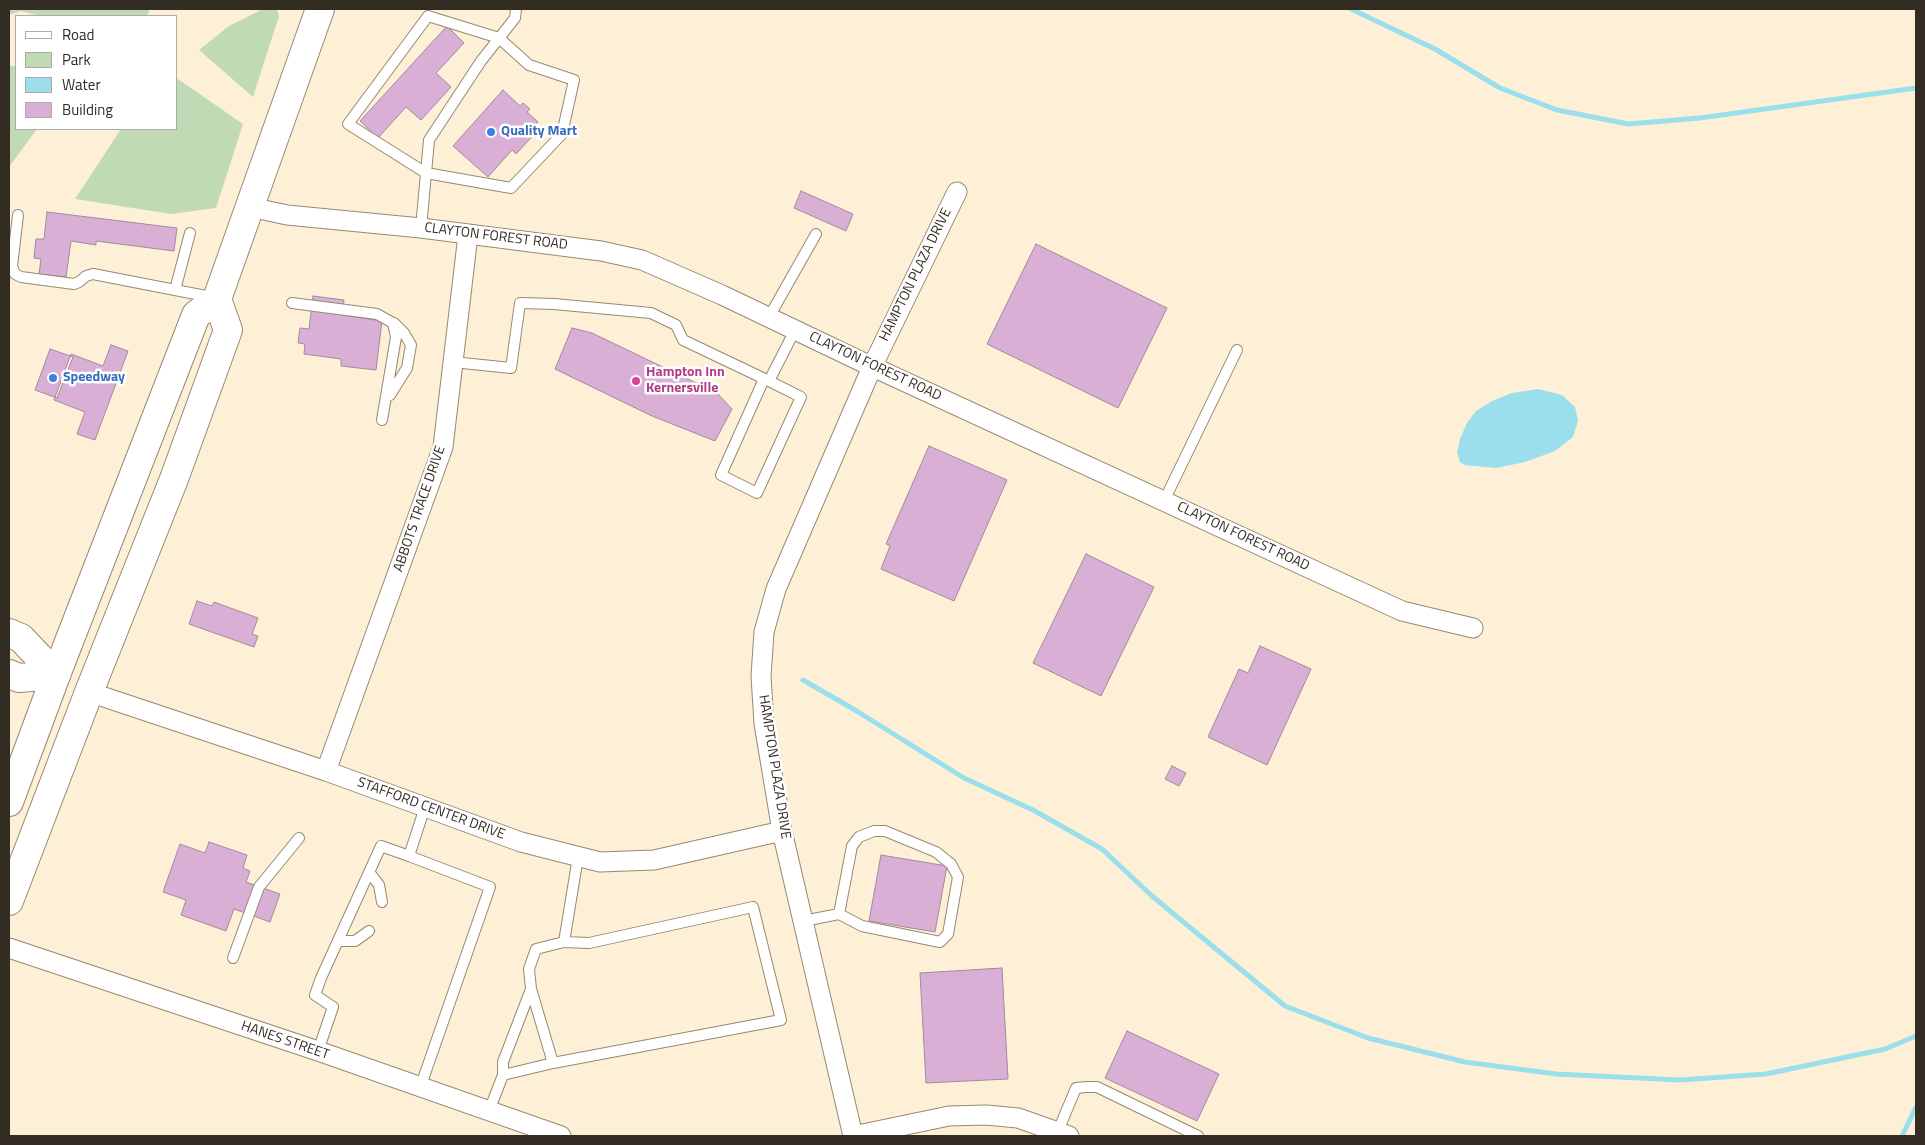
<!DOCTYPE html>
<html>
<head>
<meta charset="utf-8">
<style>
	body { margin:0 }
	#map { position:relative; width:1925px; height:1145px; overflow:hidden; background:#fef0d7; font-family:"Titillium Web",sans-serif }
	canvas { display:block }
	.frame { position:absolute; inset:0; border:10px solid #322c23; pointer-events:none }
	.legend { position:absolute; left:15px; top:15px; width:162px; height:115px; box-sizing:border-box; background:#fff; border:1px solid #adaba7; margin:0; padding:6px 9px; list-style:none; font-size:15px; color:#322c23 }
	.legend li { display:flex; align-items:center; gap:10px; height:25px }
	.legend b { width:25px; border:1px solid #adaba7 }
</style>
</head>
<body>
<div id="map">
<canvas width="1925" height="1145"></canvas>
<div class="frame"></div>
<ul class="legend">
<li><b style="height:6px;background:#fff"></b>Road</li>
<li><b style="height:14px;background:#c0dab6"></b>Park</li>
<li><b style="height:14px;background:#9adfeb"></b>Water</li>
<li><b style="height:14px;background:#daafd5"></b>Building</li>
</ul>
</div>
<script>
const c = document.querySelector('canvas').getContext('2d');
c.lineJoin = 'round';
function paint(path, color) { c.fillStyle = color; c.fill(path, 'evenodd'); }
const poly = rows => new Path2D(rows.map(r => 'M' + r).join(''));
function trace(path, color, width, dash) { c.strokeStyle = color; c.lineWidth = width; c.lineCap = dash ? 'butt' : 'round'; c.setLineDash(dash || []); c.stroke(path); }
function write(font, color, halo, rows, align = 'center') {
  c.font = font + ' "Titillium Web",sans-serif'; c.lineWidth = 5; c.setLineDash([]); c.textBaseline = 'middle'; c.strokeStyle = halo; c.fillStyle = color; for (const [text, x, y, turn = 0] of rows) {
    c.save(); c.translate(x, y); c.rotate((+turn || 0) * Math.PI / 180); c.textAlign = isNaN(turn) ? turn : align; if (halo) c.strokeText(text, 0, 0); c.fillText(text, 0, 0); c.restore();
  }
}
paint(poly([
	[9,9,150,9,147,16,41,16,21,11,9,15],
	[263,9,277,9,279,16,253,97,199,50,229,26],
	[9,66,16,66,16,129,37,129,9,167],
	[178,79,243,124,216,208,171,214,75,199,121,129,176,129,176,80]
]), '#c0dab6');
paint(poly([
	[1538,389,1562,395,1575,407,1578,421,1573,437,1555,451,1525,462,1496,468,1464,465,1460,462,1457,453,1460,439,1467,423,1476,411,1492,401,1512,393]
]), '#9adfeb');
trace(poly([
	[1351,9,1435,49,1500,88,1557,110,1628,124,1700,118,1916,88],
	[803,680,855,710,964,778,1033,810,1102,849,1152,896,1285,1006,1368,1038,1465,1062,1556,1074,1680,1080,1766,1074,1885,1049,1916,1036],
	[1902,1136,1916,1107]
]), '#9adfeb', 5);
const building = poly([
	[447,26,464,43,436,73,451,87,421,120,406,107,378,138,360,121,447,26],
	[503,90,520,106,523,103,530,109,527,112,538,122,535,125,539,129,516,154,512,150,488,177,453,146,503,90],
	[801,191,853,214,846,231,794,208,801,191],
	[47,212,177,228,174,251,96,241,96,245,71,241,66,277,39,274,41,259,34,258,36,239,44,239,47,212],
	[1036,244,1167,308,1118,408,987,344,1036,244],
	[313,296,344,300,342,315,382,321,376,370,341,366,341,359,304,354,305,344,298,343,300,328,309,329,313,296],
	[572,328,592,333,717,393,732,409,715,441,652,416,555,369,572,328],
	[111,345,128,351,95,440,77,434,85,412,54,400,71,354,103,366,111,345],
	[50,349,73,357,57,398,35,390,50,349],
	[929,446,1007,480,954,601,881,569,890,546,886,544,929,446],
	[1086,554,1154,587,1101,696,1033,663,1086,554],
	[197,601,212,606,214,602,258,618,252,634,258,636,254,647,189,624,197,601],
	[1260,646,1311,669,1267,765,1208,737,1239,669,1248,673,1260,646],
	[1172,766,1186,773,1179,786,1165,779,1172,766],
	[209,842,247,855,243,868,250,871,246,882,280,894,270,922,234,909,226,931,181,915,186,900,163,892,180,844,205,853,209,842],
	[881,855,947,866,935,932,869,921,881,855],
	[1002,968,1008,1079,926,1083,920,973,1002,968],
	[1127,1031,1219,1074,1197,1121,1105,1078,1127,1031]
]);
paint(building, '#daafd5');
trace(building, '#9f8a9c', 1);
const service = poly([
	[428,16,499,38,529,65,574,80,562,134,511,188,426,173,348,124,428,16],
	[18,215,12,266,15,274,21,277,74,284,79,282,86,276,93,274,211,297],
	[421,228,429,140,481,61,515,18,516,9],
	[175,290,190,233],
	[292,303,377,314,393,323,396,337,382,420],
	[769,317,816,234],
	[453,362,511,368,520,303,554,304,651,313,676,325,683,340,769,381,801,397,757,493,721,475,764,379],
	[769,381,795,330],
	[390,395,407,368,411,345,404,333,394,323],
	[1164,501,1237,350],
	[409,856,425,807],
	[369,872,379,885,382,902],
	[803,921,839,914,862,926,940,942,948,934,958,877,951,864,936,852,885,831,874,831,859,837,852,846,839,914],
	[338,941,355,941,369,931],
	[233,958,259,887,299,838],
	[318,1051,333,1007,315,995,321,978,381,846,409,856,490,887,420,1088],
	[553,1063,781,1020,753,907,589,943,564,942],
	[503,1075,503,1062,531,989],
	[489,1111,503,1075,553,1063,531,989,529,969,536,949,564,942,578,857],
	[1058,1131,1076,1088,1087,1087,1097,1087,1198,1136]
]);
const minor = poly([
	[250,207,287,215,421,228,601,251,642,260,722,295,860,361,1402,611,1473,628],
	[89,692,326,771,521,842,600,862,654,860,782,831],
	[326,771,443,447,468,235],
	[9,948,318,1051,561,1136],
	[853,1136,782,831,764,724,761,676,764,632,776,589,872,367,957,192],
	[853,1136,949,1116,986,1115,1018,1118,1069,1136]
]);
const secondary = poly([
	[9,633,21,638,56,675],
	[9,674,19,678,56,675]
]);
const primary = poly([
	[9,802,56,675,196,315,217,299,320,9],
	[9,901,89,692,174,479,228,330,217,299]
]);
trace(service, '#968972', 12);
trace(minor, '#968972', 21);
trace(secondary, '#968972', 30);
trace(primary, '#968972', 30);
trace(service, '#fff', 10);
trace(minor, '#fff', 19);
trace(secondary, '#fff', 28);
trace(primary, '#fff', 28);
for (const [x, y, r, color] of [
	[491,132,5,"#3f7fe0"],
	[53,378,5,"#3f7fe0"],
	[636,381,5,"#d1479c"]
]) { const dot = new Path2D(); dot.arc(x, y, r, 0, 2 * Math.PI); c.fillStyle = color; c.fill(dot); trace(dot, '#fff', 2); }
write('bold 14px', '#366cbe', '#fff', [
	["Quality Mart",501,132],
	["Speedway",63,378]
], 'left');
write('14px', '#322c23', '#fff', [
	["CLAYTON FOREST ROAD",496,237,7],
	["HAMPTON PLAZA DRIVE",916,275,-64],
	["CLAYTON FOREST ROAD",875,367,25],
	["ABBOTS TRACE DRIVE",420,509,-71],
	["CLAYTON FOREST ROAD",1243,537,25],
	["HAMPTON PLAZA DRIVE",774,767,81],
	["STAFFORD CENTER DRIVE",431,809,20],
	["HANES STREET",285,1041,19]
]);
write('bold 14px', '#b23c85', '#fff', [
	["Hampton Inn",646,373],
	["Kernersville",646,389]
], 'left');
</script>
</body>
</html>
